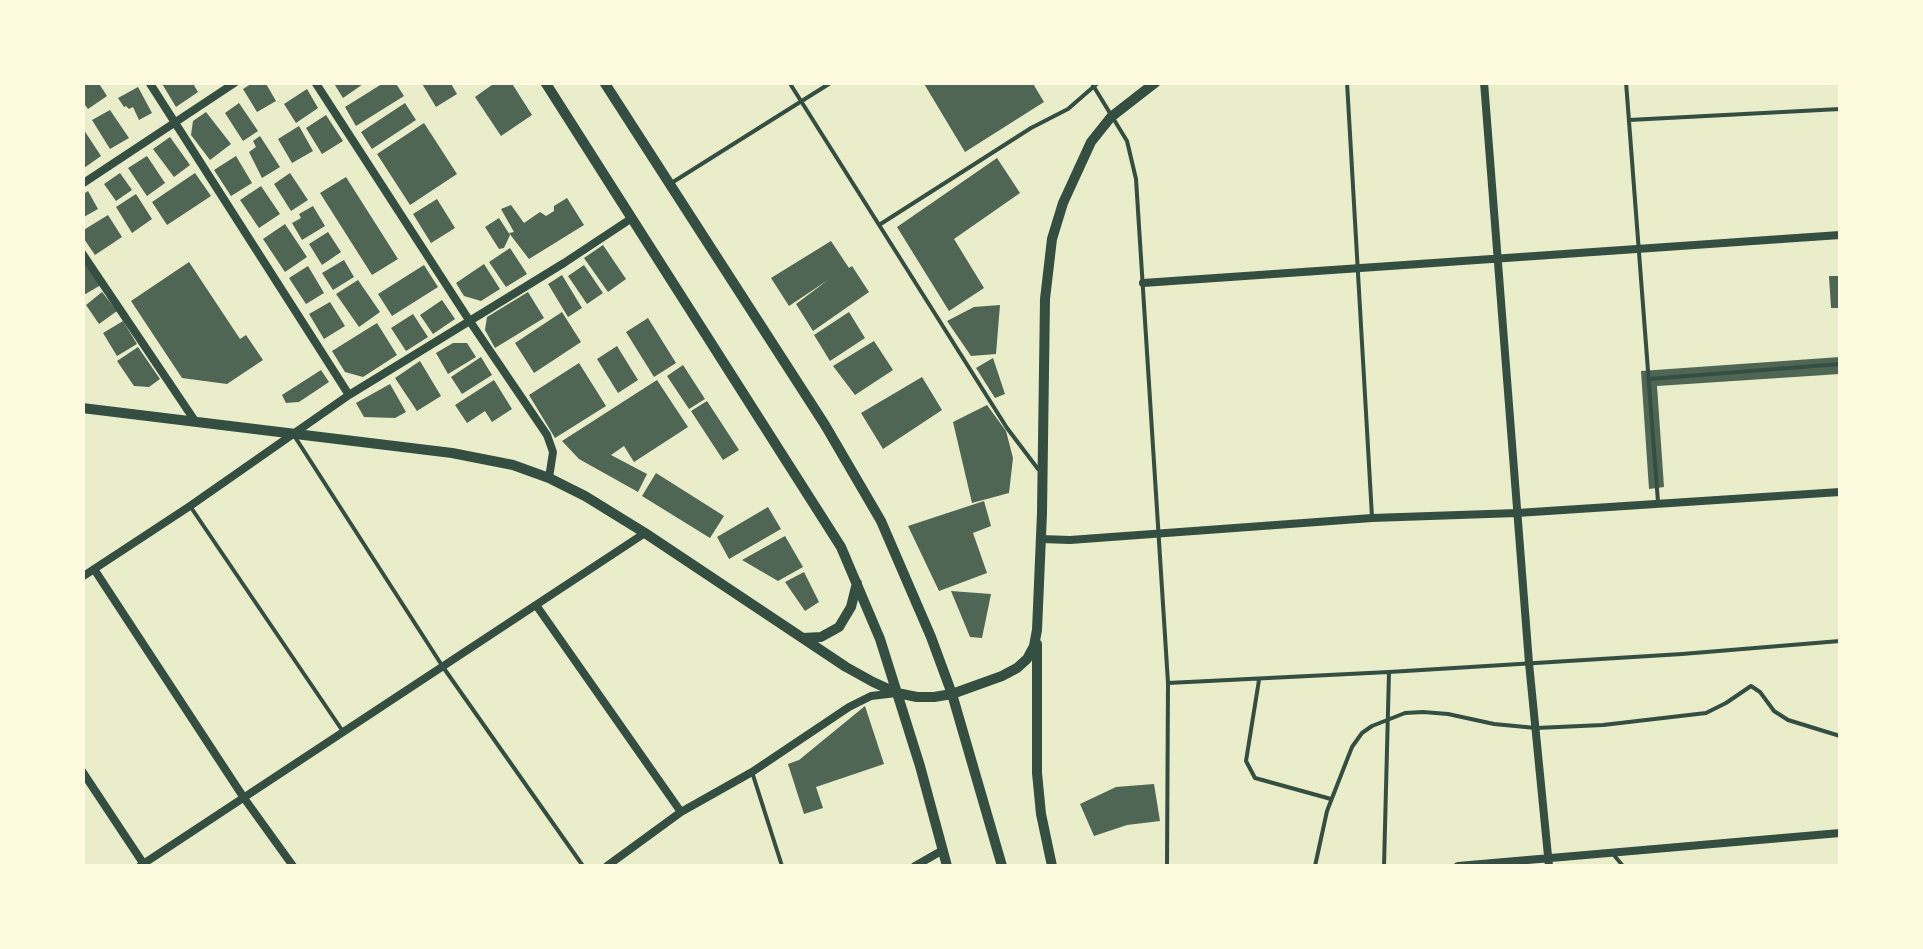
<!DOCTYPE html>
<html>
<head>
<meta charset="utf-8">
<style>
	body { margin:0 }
	#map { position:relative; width:1923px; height:949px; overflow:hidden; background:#e9edc9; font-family:"Sofia Sans Condensed",sans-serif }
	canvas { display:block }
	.frame { position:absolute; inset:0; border:85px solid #fefae0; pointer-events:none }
</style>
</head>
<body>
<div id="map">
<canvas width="1923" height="949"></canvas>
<div class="frame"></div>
</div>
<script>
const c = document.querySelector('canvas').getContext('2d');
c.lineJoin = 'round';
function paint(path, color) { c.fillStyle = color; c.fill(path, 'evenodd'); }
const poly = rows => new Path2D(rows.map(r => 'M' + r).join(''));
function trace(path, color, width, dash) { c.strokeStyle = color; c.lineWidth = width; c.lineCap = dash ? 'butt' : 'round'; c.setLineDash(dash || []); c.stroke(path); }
paint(poly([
	[82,82,98,82,107,96,88,109,82,101],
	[161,82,192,82,198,92,176,107],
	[254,82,265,82,276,101,257,112,243,89],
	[333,82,366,82,343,98],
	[385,82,395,82,404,96,356,126,345,107],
	[421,82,450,82,457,94,436,107],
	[496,82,511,82,532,115,501,136,475,97],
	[923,82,1032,82,1044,102,965,152],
	[138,87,152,113,139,120,133,107,129,109,126,106,124,107,118,98],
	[307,89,318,108,296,123,284,104],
	[239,103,258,131,243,141,225,113],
	[405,103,416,120,372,149,361,132],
	[110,110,129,138,110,149,92,120],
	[206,112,231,144,210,160,191,135,193,121],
	[326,115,343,141,322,154,306,128],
	[424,123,457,174,410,205,377,154],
	[299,126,313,151,292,163,278,139],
	[82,127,101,156,84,168,82,166],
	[260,136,280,167,262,178,249,152,256,147,253,141],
	[170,137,190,165,174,177,153,149],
	[147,156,165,183,147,196,128,168],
	[236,156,252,183,231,196,214,170],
	[997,158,1020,193,954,239,984,288,949,311,897,227],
	[120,173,132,190,116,201,104,184],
	[195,173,211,196,167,225,152,202],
	[290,173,308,200,291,211,274,184],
	[346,177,398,259,372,275,320,193],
	[261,186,280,214,259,228,240,200],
	[88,191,98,209,82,218,82,195],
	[136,194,152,219,132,233,116,207],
	[567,198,584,225,529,259,509,233,514,232,501,209,511,205,524,223,540,212,546,216,554,211,554,206],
	[437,199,455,228,431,243,413,214],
	[313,206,325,226,302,240,292,223,301,218,299,214],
	[108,215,122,237,95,255,82,236,82,231],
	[499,218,510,235,504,248,499,249,485,227],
	[285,224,307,257,285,272,263,239],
	[328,232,341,252,322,265,309,244],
	[831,241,849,268,852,266,869,292,813,331,796,304,828,280,789,306,771,278],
	[603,245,626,279,608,292,584,258],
	[510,248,527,274,506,287,489,262],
	[82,260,101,285,82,296],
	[344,260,354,277,333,290,322,273],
	[189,262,240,339,246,335,263,360,227,384,182,378,131,301],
	[484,264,500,289,481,301,464,296,456,283],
	[424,265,438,287,392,316,378,294],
	[584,265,603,293,587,304,568,276],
	[308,266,324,293,306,304,289,278],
	[562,275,582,308,568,317,548,284],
	[1829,276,1840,276,1840,308,1831,308],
	[358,280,380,312,359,327,336,294],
	[102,292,117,311,99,324,86,305],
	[528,292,544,318,495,348,485,330,487,317],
	[442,300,455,319,433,334,420,315],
	[330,302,345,326,324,339,309,314],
	[1000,305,996,354,971,356,947,321,974,307],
	[562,312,581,342,534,373,515,343],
	[849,312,865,338,830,361,814,335],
	[413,314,428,337,406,351,391,328],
	[648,318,676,363,654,377,626,332],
	[123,321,137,344,117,356,103,333],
	[377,323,397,355,363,377,345,372,332,351],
	[874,341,893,370,855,395,833,366],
	[453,343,467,343,476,357,448,374,436,353],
	[617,346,638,380,618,393,597,359],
	[138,347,160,379,149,387,134,386,117,361],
	[481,357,492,375,462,394,451,377],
	[1840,357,1840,374,1657,386,1664,487,1649,489,1641,371],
	[993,358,1005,394,995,398,976,368],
	[420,361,441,396,417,411,395,378],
	[579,363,606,406,555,438,529,395],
	[683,365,705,399,689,409,667,376],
	[321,370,329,382,299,402,286,403,282,395],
	[922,377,942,410,883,449,861,413],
	[494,380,512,409,492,422,485,411,467,423,455,405],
	[657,380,688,427,634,462,624,446,611,455,647,474,638,492,579,459,562,441],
	[390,384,406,412,395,418,364,417,356,403],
	[707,401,739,450,723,460,691,411],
	[987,405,1006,431,1013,458,1009,493,972,503,953,422],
	[656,473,724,516,710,538,642,496],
	[984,501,991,526,973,533,987,573,939,591,908,526],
	[768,507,781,529,729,559,717,537],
	[785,536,803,567,778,581,742,560],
	[804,572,819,602,805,611,785,582],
	[951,591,991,594,982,638,970,637],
	[865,706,884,764,816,787,823,808,804,814,788,764,799,760],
	[1154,784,1160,821,1127,825,1094,836,1080,804,1116,787]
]), '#4f6655');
trace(poly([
	[789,82,1007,428,1038,469],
	[1091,82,1127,141,1136,179,1168,683,1167,866],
	[1347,82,1372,517],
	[1626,82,1658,502],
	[1629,120,1840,109],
	[673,182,832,82],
	[879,225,1031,128,1068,109,1099,82],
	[1649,379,1840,364],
	[295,437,443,667,583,866],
	[190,506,342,730],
	[1259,680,1246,761,1255,778,1331,799],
	[1168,683,1389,672,1682,654,1840,641],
	[752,772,782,866],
	[1613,854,1623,866],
	[1315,866,1327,811,1352,747,1362,733,1372,726,1405,713,1423,712,1448,714,1494,724,1536,728,1603,725,1706,713,1726,703,1751,686,1760,692,1774,711,1788,720,1840,736],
	[1384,866,1389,672]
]), '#344e41', 4);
trace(poly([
	[149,82,349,395],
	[315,82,469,320,547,435,553,452,549,478],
	[1484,82,1529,663,1549,866],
	[82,184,236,82],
	[82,253,195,421],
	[1143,283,1840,235],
	[1041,539,1070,540,1372,518,1517,513,1840,492],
	[94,569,244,798,293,866],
	[82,577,190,506,349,395,564,263,632,218],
	[536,605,681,812],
	[82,771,145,866],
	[140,866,645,533],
	[607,866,681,812,752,772,849,707,871,696,896,693],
	[915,866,943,850],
	[1458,866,1840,833]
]), '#344e41', 8);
trace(poly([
	[545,82,841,547,880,639,920,766,947,866],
	[604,82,825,425,881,521,931,637,952,694,1002,866],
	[82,408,452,453,513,465,549,478,585,496,645,533,846,667,873,682,897,693,917,697,934,697,952,694,1002,676,1017,668,1027,659,1034,646,1037,630,1042,513,1045,299,1052,239,1063,203,1091,142,1111,117,1156,82],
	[803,638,821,637,839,627,851,607,857,583],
	[1037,644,1037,773,1041,814,1052,866]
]), '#344e41', 10);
</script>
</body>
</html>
